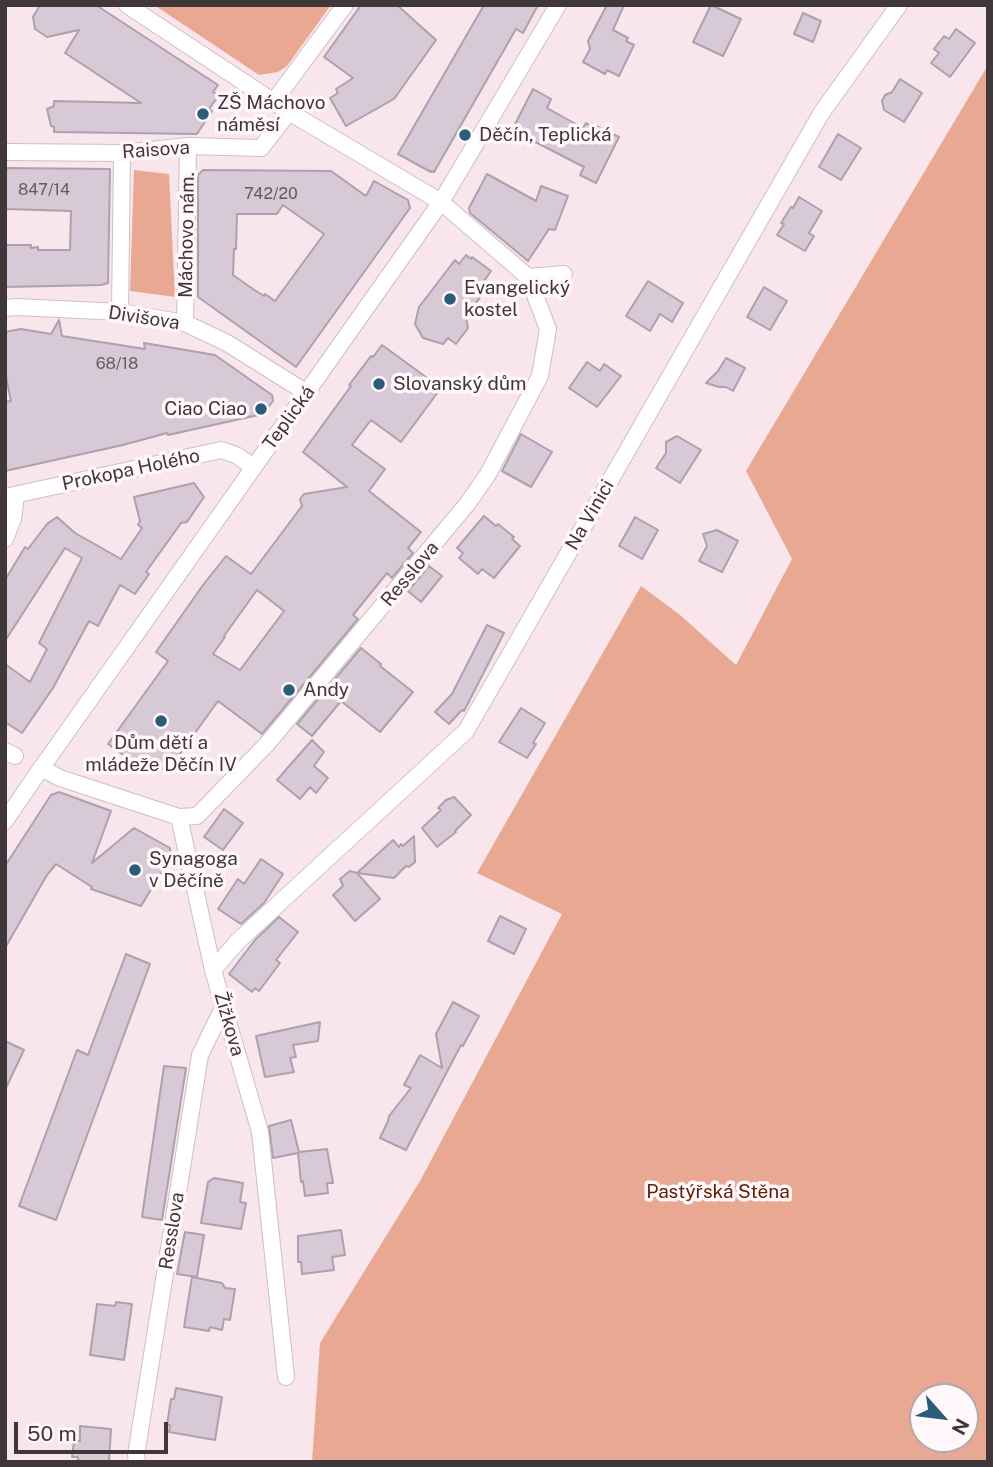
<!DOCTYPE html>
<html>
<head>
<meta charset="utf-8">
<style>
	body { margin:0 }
	#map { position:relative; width:993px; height:1467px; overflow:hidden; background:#f9e6ed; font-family:"Public Sans",sans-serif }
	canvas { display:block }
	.frame { position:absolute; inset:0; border:7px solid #3f373a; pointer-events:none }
	.north { position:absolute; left:909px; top:1383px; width:70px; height:70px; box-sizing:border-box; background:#fff7fa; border:2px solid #b2aaad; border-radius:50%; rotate:118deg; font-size:19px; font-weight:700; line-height:28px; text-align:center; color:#3f373a }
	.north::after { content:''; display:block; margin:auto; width:24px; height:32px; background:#2b5c7a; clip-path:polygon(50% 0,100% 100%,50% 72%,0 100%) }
	.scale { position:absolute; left:14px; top:1422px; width:154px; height:32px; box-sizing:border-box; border:4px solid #3f373a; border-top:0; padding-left:9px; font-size:21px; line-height:24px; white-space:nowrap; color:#3f373a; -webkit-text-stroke:5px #fff7fa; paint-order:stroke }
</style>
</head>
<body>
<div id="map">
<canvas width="993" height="1467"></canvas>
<div class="frame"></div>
<div class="north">N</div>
<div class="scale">50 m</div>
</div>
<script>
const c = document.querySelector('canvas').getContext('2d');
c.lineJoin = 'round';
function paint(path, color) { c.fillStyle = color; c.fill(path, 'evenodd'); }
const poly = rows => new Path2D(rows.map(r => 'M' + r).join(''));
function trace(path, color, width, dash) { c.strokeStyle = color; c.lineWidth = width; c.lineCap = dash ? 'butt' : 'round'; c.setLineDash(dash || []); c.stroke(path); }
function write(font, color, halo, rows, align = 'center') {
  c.font = font + ' "Public Sans",sans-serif'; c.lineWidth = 7; c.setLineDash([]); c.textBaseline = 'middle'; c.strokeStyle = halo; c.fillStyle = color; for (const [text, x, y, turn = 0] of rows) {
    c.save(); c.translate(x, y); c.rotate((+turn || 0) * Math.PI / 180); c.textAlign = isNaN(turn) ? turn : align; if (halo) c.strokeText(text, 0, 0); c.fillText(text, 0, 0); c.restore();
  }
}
paint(poly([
	[154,5,331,5,287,66,278,72,259,75],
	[988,65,988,1462,312,1462,320,1343,420,1181,562,914,477,873,641,586,679,614,736,665,792,559,746,471],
	[923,1397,965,1397,965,1439,923,1439],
	[134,170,169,174,175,297,130,291]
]), '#e9a892');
const building = poly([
	[40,5,96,5,218,85,213,92,219,95,209,109,212,111,197,134,54,132,54,127,51,126,47,109,54,106,54,101,141,103,65,53,79,30,47,37,35,29,33,17,40,5],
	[361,5,397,5,436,40,394,99,346,126,330,98,338,93,336,89,353,78,324,57,361,5],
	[484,5,538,5,523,33,516,29,434,172,431,171,431,172,398,154,484,5],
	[607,5,624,5,613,30,628,38,626,41,634,45,619,76,607,70,605,74,583,62,590,49,588,41,607,5],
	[711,5,741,19,723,56,693,42,711,5],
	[803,13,821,21,813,42,794,34,803,13],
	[956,29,975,43,950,77,931,63,939,53,934,49,944,36,949,39,956,29],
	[900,79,922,93,904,122,884,110,882,101,885,95,892,92,900,79],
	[533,89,551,99,547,108,583,128,586,123,591,126,592,124,619,137,596,183,580,175,584,167,512,130,533,89],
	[838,134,861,148,841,180,819,167,838,134],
	[5,168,110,169,108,283,101,285,5,287,5,245,31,245,31,248,38,247,38,250,70,250,71,211,5,209,5,168],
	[203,170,331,171,366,196,374,181,408,200,410,208,296,367,198,297,198,175,203,170],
	[283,205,324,234,275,301,265,294,264,296,253,289,233,275,234,249,236,249,237,214,277,214,283,205],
	[487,174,536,201,541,186,568,196,555,230,549,229,528,261,470,213,469,208,487,174],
	[799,197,822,211,809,233,814,236,805,251,777,235,784,224,781,223,791,207,793,208,799,197],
	[466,255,471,259,472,257,491,271,484,281,489,285,466,317,468,328,456,344,448,338,443,344,423,338,415,324,419,307,455,260,459,264,466,255],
	[648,281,683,303,672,322,660,314,650,331,626,316,648,281],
	[764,287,787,301,770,330,747,317,764,287],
	[59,320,62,336,145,349,144,343,215,355,272,395,273,401,263,414,168,435,167,433,123,445,5,471,5,402,11,401,5,372,5,332,21,329,51,334,59,320],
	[382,345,441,388,401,442,371,420,352,445,385,469,369,491,421,532,408,548,413,553,392,578,387,573,353,615,358,619,262,734,218,701,167,772,156,764,152,770,146,766,144,770,108,744,168,661,156,652,203,585,226,556,251,574,302,506,300,499,304,494,347,487,303,452,351,386,349,385,371,356,373,357,382,345],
	[257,590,284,611,240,670,213,654,225,637,224,636,257,590],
	[726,358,745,368,733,391,726,387,719,387,706,383,718,371,726,358],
	[587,362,600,371,604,364,621,376,597,407,569,388,587,362],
	[521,434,552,452,531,487,502,471,521,434],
	[677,436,701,450,680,483,656,468,666,453,666,442,677,436],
	[194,483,204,497,187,522,181,523,146,572,149,574,135,594,120,585,98,626,89,621,53,688,22,733,5,722,5,664,30,682,47,649,39,643,82,558,65,548,5,641,5,580,25,547,28,549,47,524,57,517,75,533,121,559,142,528,138,525,140,521,134,497,194,483],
	[484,516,496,526,498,524,514,537,512,539,520,546,494,578,482,569,478,574,459,558,463,553,457,548,484,516],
	[635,517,658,530,642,559,619,546,635,517],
	[717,530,738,541,722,572,699,561,707,546,703,534,717,530],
	[429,566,442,576,421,602,408,591,429,566],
	[487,625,504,633,464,711,462,710,449,724,435,712,452,694,487,625],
	[361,648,381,664,380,666,413,692,380,732,341,701,312,736,297,724,361,648],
	[521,708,545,723,533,743,536,744,527,758,499,742,521,708],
	[312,740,324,752,314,766,328,778,316,793,310,787,300,799,277,780,312,740],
	[59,792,111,811,92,863,134,828,170,848,172,864,166,865,141,906,91,889,92,887,56,864,47,875,5,948,5,866,51,795,59,792],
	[454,797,471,815,455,831,456,832,437,847,422,828,441,810,438,808,446,800,454,797],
	[224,809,243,823,223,850,204,837,224,809],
	[414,836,415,862,409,867,406,866,394,878,357,873,380,899,355,921,333,895,343,886,340,879,350,871,357,873,393,840,399,847,401,844,403,846,414,836],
	[261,859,283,874,264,903,241,924,218,909,238,879,244,884,261,859],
	[500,916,526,929,514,954,488,941,500,916],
	[279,917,298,932,276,960,280,963,259,991,255,988,252,992,229,974,255,940,279,917],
	[126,954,150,964,56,1220,19,1206,77,1050,88,1055,126,954],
	[453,1002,479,1016,463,1046,461,1045,406,1150,380,1138,388,1121,389,1116,411,1088,404,1085,420,1055,442,1068,436,1034,453,1002],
	[320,1022,318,1041,293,1045,296,1057,290,1058,294,1072,265,1077,256,1036,320,1022],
	[5,1041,24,1050,5,1090,5,1041],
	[164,1066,186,1068,162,1220,142,1217,164,1066],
	[291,1120,299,1152,327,1149,333,1183,327,1183,328,1193,305,1196,303,1181,301,1182,298,1153,273,1158,269,1126,291,1120],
	[214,1178,243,1183,240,1202,246,1203,241,1229,201,1223,208,1182,214,1178],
	[341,1230,345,1255,332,1257,334,1270,302,1274,301,1262,298,1262,298,1236,341,1230],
	[185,1232,204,1235,197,1277,177,1274,185,1232],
	[192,1277,222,1283,225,1288,235,1289,230,1320,224,1319,222,1330,210,1327,209,1331,184,1327,192,1277],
	[116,1302,132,1304,124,1360,90,1355,97,1304,115,1306,116,1302],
	[176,1388,222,1397,215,1440,169,1432,170,1425,167,1425,171,1399,174,1399,176,1388],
	[80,1426,111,1429,109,1462,78,1462,78,1457,72,1457,74,1441,80,1441,80,1426]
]);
paint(building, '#d7c9d5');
trace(building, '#aea0ac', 2);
const street = poly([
	[127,5,289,112,441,202,528,277,564,274],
	[274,101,345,5],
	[5,152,122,153,188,146,261,148,289,112],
	[5,308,17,307,120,312,185,323,227,343,307,393],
	[120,312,122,153],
	[185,323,188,146],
	[5,497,221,450,236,455,254,467],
	[5,539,13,519,16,495],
	[5,751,15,756],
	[41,768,60,778,179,817,213,970,260,1132,286,1377],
	[179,817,197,816,267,744,468,503,488,474,540,376,548,329,528,277],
	[5,821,33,780,441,202,558,5],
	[213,970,237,942,466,731,822,112,899,5],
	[137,1462,136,1455,200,1055,224,1006]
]);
trace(street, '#d0bec5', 18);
trace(street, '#fff', 16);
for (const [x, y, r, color] of [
	[203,114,7,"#2b5c7a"],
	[465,135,7,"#2b5c7a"],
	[450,299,7,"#2b5c7a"],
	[379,384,7,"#2b5c7a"],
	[261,409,7,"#2b5c7a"],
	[289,690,7,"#2b5c7a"],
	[161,721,7,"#2b5c7a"],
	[135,870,7,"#2b5c7a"]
]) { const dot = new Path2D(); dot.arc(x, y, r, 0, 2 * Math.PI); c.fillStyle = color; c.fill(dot); trace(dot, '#fff7fa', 2.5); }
write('16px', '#655c61', null, [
	["847/14",44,190],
	["742/20",271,194],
	["68/18",117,364]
]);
write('19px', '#3f373a', '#fff7fa', [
	["ZŠ Máchovo",217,103],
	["náměsí",217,125],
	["Děčín, Teplická",479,135],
	["Evangelický",464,288],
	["kostel",464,310],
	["Slovanský dům",393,384],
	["Ciao Ciao",247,409,"right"],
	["Andy",303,690],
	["Dům dětí a",161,743,"center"],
	["mládeže Děčín IV",161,765,"center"],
	["Synagoga",149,859],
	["v Děčíně",149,881]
], 'left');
write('19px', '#3f373a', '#fff7fa', [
	["Raisova",156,150,-4],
	["Máchovo nám.",187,235,-89],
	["Divišova",144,318,9],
	["Teplická",289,418,-54],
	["Prokopa Holého",131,470,-12],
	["Na Vinici",590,515,-60],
	["Resslova",410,574,-50],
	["Žižkova",229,1024,74],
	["Resslova",172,1231,-81]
]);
write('19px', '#5e2008', '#fff7fa', [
	["Pastýřská Stěna",718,1192]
]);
</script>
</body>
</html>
